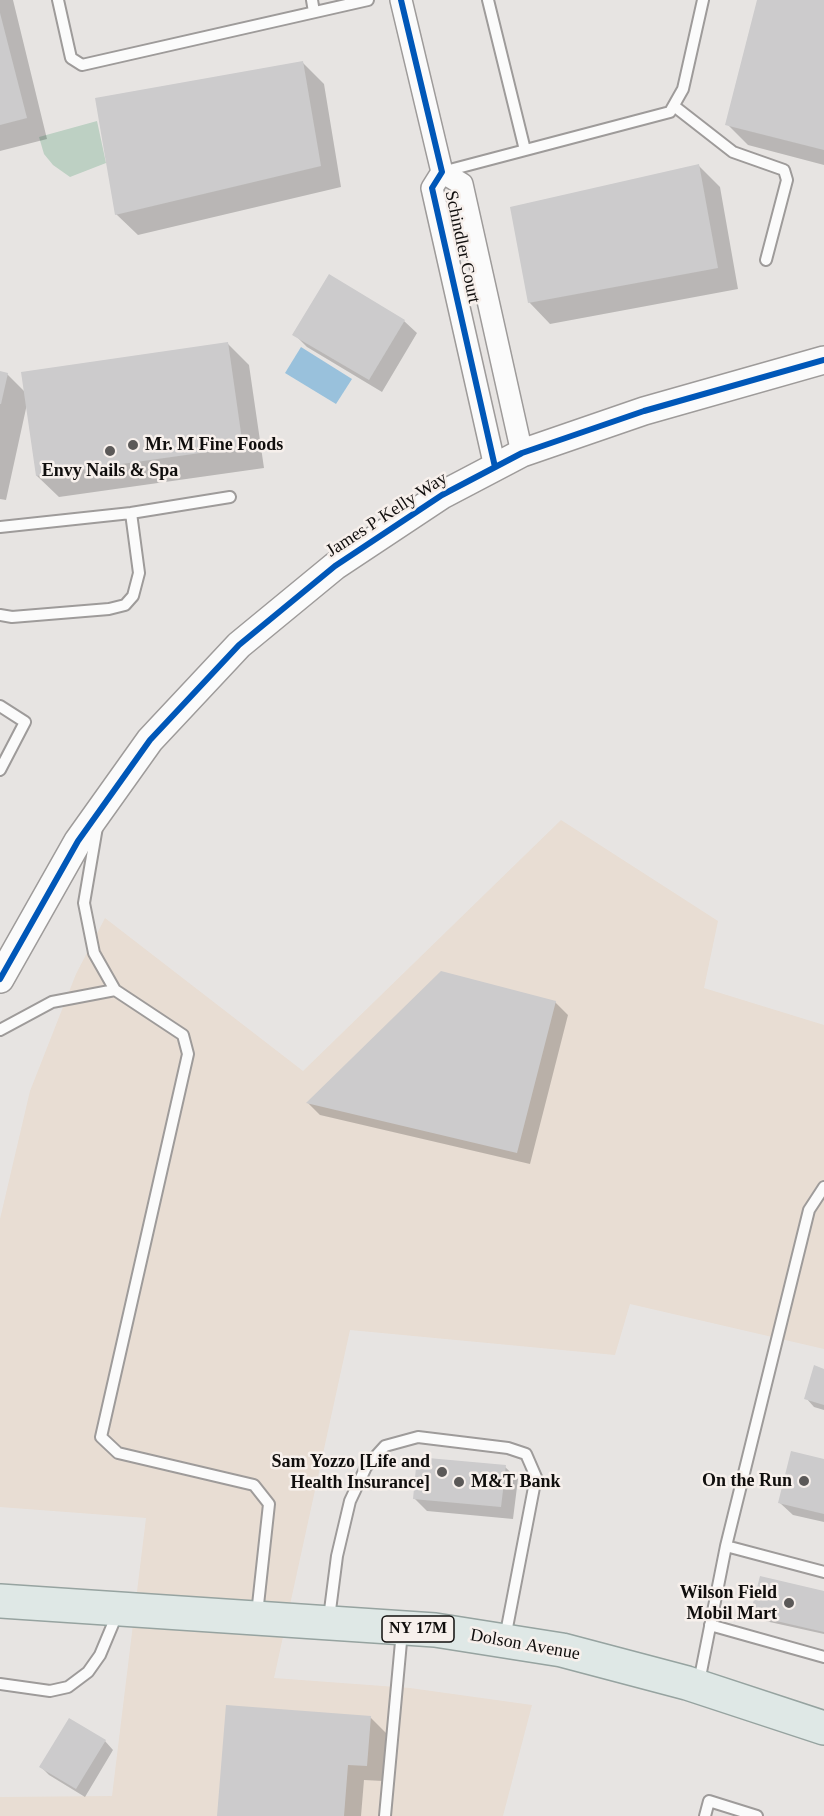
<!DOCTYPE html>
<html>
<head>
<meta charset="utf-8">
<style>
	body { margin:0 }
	canvas { display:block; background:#e7e4e2 }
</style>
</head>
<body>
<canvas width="824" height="1816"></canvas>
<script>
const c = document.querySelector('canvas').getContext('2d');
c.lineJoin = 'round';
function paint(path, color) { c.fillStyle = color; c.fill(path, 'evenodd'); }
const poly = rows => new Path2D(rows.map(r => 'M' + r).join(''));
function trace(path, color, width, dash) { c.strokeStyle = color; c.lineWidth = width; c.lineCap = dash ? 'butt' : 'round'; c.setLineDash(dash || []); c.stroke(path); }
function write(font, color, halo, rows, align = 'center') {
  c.font = font + ' "Times New Roman",serif'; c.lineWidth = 5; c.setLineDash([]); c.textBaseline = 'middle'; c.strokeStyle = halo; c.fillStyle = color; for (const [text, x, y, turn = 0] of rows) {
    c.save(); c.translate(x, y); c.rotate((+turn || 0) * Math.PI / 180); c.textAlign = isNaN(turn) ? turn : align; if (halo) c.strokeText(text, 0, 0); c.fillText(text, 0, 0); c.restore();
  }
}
paint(poly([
	[561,820,718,921,704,988,824,1025,824,1349,630,1304,615,1355,350,1330,274,1678,410,1688,532,1705,503,1816,0,1816,0,1797,112,1796,146,1518,0,1507,0,1219,30,1091,76,974,105,918,303,1071]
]), '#e8ddd3');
paint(poly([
	[97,121,106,163,70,177,53,165,44,154,39,137]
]), '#bdd0c3');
paint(poly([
	[301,347,352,379,336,404,285,373]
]), '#99c1dc');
paint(poly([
	[0,0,13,0,47,139,0,151],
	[758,0,824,0,824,165,748,145,727,124],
	[303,63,324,84,341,187,138,235,116,214],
	[699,166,720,187,738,289,550,324,529,302],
	[404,321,417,333,382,392,307,347,294,334],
	[228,344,249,365,264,468,59,497,37,476,27,404,6,500,0,499,0,373,7,374,25,392],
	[555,1002,568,1015,530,1164,320,1115,308,1103],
	[824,1370,824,1410,814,1407,806,1398],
	[824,1460,824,1522,793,1515,780,1503],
	[505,1467,518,1479,513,1519,427,1511,414,1498],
	[824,1592,824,1634,756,1619,752,1615],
	[370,1717,386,1733,383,1781,364,1780,361,1816,219,1816],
	[105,1741,113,1750,85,1797,49,1775,41,1767]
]), '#0003');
paint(poly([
	[757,0,824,0,824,150,725,125],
	[0,13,27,118,0,125],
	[303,61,321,166,115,215,95,98],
	[699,164,718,268,528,303,510,207],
	[329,274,405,320,369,380,292,335],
	[228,342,243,447,36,476,21,372],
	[0,371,8,373,1,404,0,404],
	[441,971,556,1001,517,1153,306,1103],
	[814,1365,824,1369,824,1405,804,1399],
	[791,1451,824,1459,824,1514,778,1503],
	[417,1457,506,1465,501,1507,413,1499],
	[760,1576,824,1591,824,1632,750,1615],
	[226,1705,371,1716,367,1766,348,1765,344,1816,217,1816],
	[69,1718,106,1740,76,1789,39,1767]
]), '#cccbcc');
const service = poly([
	[58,0,71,58,82,65,368,0],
	[312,0,314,12],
	[488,0,525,150],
	[674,106,733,152,784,170,787,180,766,260],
	[442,172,670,112,683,89,703,0],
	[0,527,131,513,230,497],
	[0,615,12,617,109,609,125,605,133,596,139,573,131,513],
	[0,706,25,722,0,770],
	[115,990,183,1035,188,1054,101,1437,118,1453,254,1485,269,1504,257,1614],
	[0,1030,52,1002,115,990,94,953,84,903,97,827],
	[726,1546,824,1572],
	[329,1618,337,1556,350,1501,366,1467,385,1446,418,1437,508,1448,526,1454,536,1477,505,1638],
	[710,1625,824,1657],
	[699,1682,726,1546,809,1210,824,1187],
	[0,1684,50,1691,68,1687,88,1672,100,1655,118,1612],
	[385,1816,402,1631],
	[705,1816,709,1801,757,1816]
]);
const minor = poly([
	[401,0,442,172,432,188,495,467],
	[442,172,462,184,522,453]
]);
const tertiary = poly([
	[0,979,78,841,150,740,239,645,335,566,442,495,522,453,644,411,824,360]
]);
const primary = poly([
	[0,1601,435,1630,562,1650,687,1683,824,1728]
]);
trace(service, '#9e9b9a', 14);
trace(minor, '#9e9b9a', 24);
trace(tertiary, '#9e9b9a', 30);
trace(primary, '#96a3a0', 36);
trace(service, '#fbfbfb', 10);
trace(minor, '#fbfbfb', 21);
trace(tertiary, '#fbfbfb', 27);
trace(primary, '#dfe8e6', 33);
trace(poly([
	[401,0,442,172,432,188,495,467],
	[0,979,78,841,150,740,239,645,335,566,442,495,522,453,644,411,824,360]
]), '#0057b8', 6);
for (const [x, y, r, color] of [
	[133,445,6,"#5b5958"],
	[110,451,6,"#5b5958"],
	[442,1472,6,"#5b5958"],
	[804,1481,6,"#5b5958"],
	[459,1482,6,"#5b5958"],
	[789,1603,6,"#5b5958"]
]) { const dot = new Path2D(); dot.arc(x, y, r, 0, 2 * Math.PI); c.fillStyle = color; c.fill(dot); trace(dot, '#f7f0ec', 2); }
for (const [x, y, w] of [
	[418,1629,72]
]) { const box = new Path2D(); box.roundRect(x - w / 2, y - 13, w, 26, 4.5); c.fillStyle = '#f7f0ec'; c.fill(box); trace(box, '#100e0d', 1.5); }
write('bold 16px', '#100e0d', null, [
	["NY 17M",418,1629]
]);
write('18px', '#100e0d', '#f7f0ec', [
	["Schindler Court",462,247,78],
	["James P Kelly Way",387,515,-33],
	["Dolson Avenue",525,1645,10]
]);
write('bold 18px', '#100e0d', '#f7f0ec', [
	["Mr. M Fine Foods",145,445,"left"],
	["Envy Nails & Spa",110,471,"center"],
	["Sam Yozzo [Life and",430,1462],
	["Health Insurance]",430,1483],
	["On the Run",792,1481],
	["M&T Bank",471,1482,"left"],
	["Wilson Field",777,1593],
	["Mobil Mart",777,1614]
], 'right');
</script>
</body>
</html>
